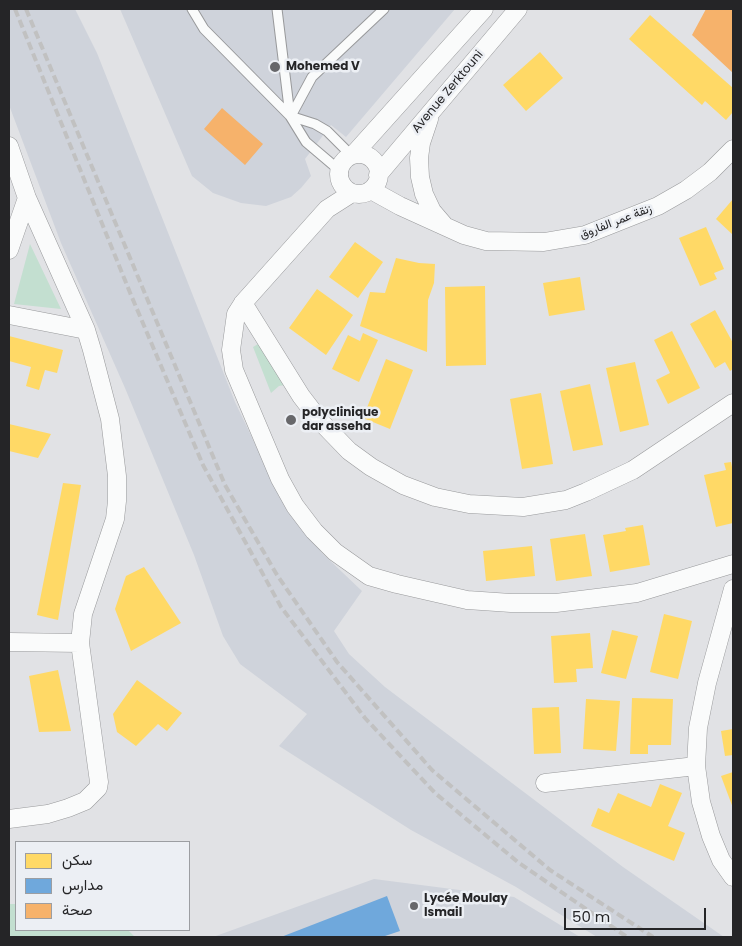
<!DOCTYPE html>
<html>
<head>
<meta charset="utf-8">
<style>
	body { margin:0 }
	#map { position:relative; width:742px; height:946px; overflow:hidden; background:#e1e2e5; font-family:Poppins,Vazirmatn,sans-serif }
	canvas { display:block }
	.frame { position:absolute; inset:0; border:10px solid #252527; pointer-events:none }
	.legend { position:absolute; left:15px; top:841px; width:175px; height:90px; box-sizing:border-box; background:#eceff4; border:1px solid #9c9ea2; margin:0; padding:6px 9px; list-style:none; font-size:15px; color:#252527 }
	.legend li { display:flex; align-items:center; gap:10px; height:25px }
	.legend b { width:25px; border:1px solid #9c9ea2 }
	.scale { position:absolute; left:564px; top:908px; width:142px; height:22px; box-sizing:border-box; border:2px solid #252527; border-top:0; padding-left:6px; font-size:15px; line-height:18px; white-space:nowrap; color:#252527; -webkit-text-stroke:4px #eceff4; paint-order:stroke }
</style>
</head>
<body>
<div id="map">
<canvas width="742" height="946"></canvas>
<div class="frame"></div>
<ul class="legend">
<li><b style="height:14px;background:#ffd966"></b>سكن</li>
<li><b style="height:14px;background:#6fa8dc"></b>مدارس</li>
<li><b style="height:14px;background:#f6b26b"></b>صحة</li>
</ul>
<div class="scale">50 m</div>
</div>
<script>
const c = document.querySelector('canvas').getContext('2d');
c.lineJoin = 'round';
function paint(path, color) { c.fillStyle = color; c.fill(path, 'evenodd'); }
const poly = rows => new Path2D(rows.map(r => 'M' + r).join(''));
function trace(path, color, width, dash) { c.strokeStyle = color; c.lineWidth = width; c.lineCap = dash ? 'butt' : 'round'; c.setLineDash(dash || []); c.stroke(path); }
function write(font, color, halo, rows, align = 'center') {
  c.font = font + ' Poppins,Vazirmatn,sans-serif'; c.lineWidth = 5; c.setLineDash([]); c.textBaseline = 'middle'; c.strokeStyle = halo; c.fillStyle = color; for (const [text, x, y, turn = 0] of rows) {
    c.save(); c.translate(x, y); c.rotate((+turn || 0) * Math.PI / 180); c.textAlign = isNaN(turn) ? turn : align; if (halo) c.strokeText(text, 0, 0); c.fillText(text, 0, 0); c.restore();
  }
}
paint(poly([
	[9,9,75,9,97,53,235,402,279,494,322,553,362,591,334,631,349,654,385,687,623,867,724,937,597,937,516,887,411,830,279,746,307,714,240,664,223,636,194,555,125,388,61,243,9,105],
	[120,9,455,9,346,137,331,125,305,159,311,176,301,188,291,197,266,206,241,203,213,193,192,176],
	[374,879,514,897,580,937,213,937]
]), '#cfd3db');
paint(poly([
	[30,244,61,309,14,304],
	[258,344,285,385,279,386,271,393,253,347],
	[9,904,16,904,16,930,128,930,135,937,9,937]
]), '#c3dfd0');
paint(poly([
	[650,15,733,88,733,112,726,120,705,101,702,105,629,39],
	[540,52,563,78,526,111,503,85],
	[733,199,733,235,716,219],
	[706,227,724,269,714,273,717,279,700,286,679,238],
	[355,242,383,262,358,298,329,277],
	[396,258,419,263,435,264,434,283,428,300,427,352,360,326,370,292,385,293],
	[580,277,585,310,549,316,543,283],
	[485,286,486,365,446,366,445,287],
	[317,289,353,315,326,355,289,328],
	[715,310,733,343,733,369,730,371,725,362,715,368,690,324],
	[672,331,700,388,668,404,656,380,670,373,654,340],
	[363,333,378,340,359,382,332,369,348,335,360,341],
	[9,336,63,350,57,373,45,370,39,390,26,386,31,367,9,361],
	[386,359,413,370,390,429,363,418],
	[635,362,649,425,620,432,606,368],
	[590,384,603,445,573,451,560,391],
	[541,393,553,464,522,469,510,399],
	[9,424,51,434,38,458,9,451],
	[731,462,733,472,733,523,716,527,704,475,726,470,724,463],
	[63,483,81,485,58,620,37,615],
	[643,525,650,565,610,572,603,535,626,531,625,528],
	[585,534,592,576,556,581,550,539],
	[532,546,535,576,486,581,483,551],
	[144,567,181,623,131,651,115,609,126,576],
	[664,614,692,621,678,679,650,672],
	[612,630,638,636,626,679,601,673],
	[590,633,593,668,576,669,577,682,554,683,551,636],
	[58,670,71,731,39,732,29,676],
	[137,680,182,713,167,731,158,724,136,746,117,732,113,714],
	[632,698,673,699,671,745,648,745,648,754,630,754],
	[586,699,620,701,616,751,583,749],
	[559,707,561,753,534,754,532,708],
	[733,729,733,755,725,756,721,731],
	[733,772,733,808,721,776],
	[660,784,682,793,668,826,685,833,674,861,591,826,598,808,609,813,618,793,651,807]
]), '#ffd966');
paint(poly([
	[387,896,400,931,382,937,281,937]
]), '#6fa8dc');
paint(poly([
	[706,9,733,9,733,73,692,35],
	[222,108,263,144,245,165,204,129]
]), '#f6b26b');
const lane = poly([
	[192,9,204,29,290,116,315,124,327,131,352,156],
	[277,9,290,116,306,142,339,170],
	[291,116,312,77,384,9]
]);
const street = poly([
	[429,119,421,143,419,158,420,177,424,194,432,211,444,225],
	[9,146,27,198,86,330,92,350,110,419,117,476,117,501,115,519,83,614,80,643,99,782,98,788,85,801,68,808,48,814,9,819],
	'339 174a20 20 0 1 1 40 0a20 20 0 1 1-40 0Z',
	[353,155,484,9],
	[378,175,518,9],
	[371,190,400,206,464,235,486,241,544,242,585,235,658,206,686,190,710,172,733,149],
	[352,193,327,209,243,303,236,314,231,350,234,370,280,479,295,506,314,531,335,552,369,576,397,584,467,600,511,603,556,603,637,593,733,564],
	[9,250,27,198],
	[243,303,301,396,321,422,349,451,371,467,403,485,435,497,469,504,523,507,566,500,586,492,633,470,733,403],
	[9,315,86,330],
	[733,589,707,683,698,728,696,766,701,802,711,836,721,860,733,877],
	[9,642,80,643],
	[545,783,696,766]
]);
trace(lane, '#98999b', 11);
trace(street, '#98999b', 19);
trace(lane, '#fafbfb', 9);
trace(street, '#fafbfb', 18);
trace(poly([
	[15,9,131,295,203,465,281,607,365,718,435,793,519,863,627,937],
	[26,9,225,485,277,575,337,662,432,770,550,870,653,937]
]), '#c1c1c1', 4, [8, 4]);
for (const [x, y, r, color] of [
	[275,67,6,"#67676a"],
	[291,420,6,"#67676a"],
	[414,906,5,"#67676a"]
]) { const dot = new Path2D(); dot.arc(x, y, r, 0, 2 * Math.PI); c.fillStyle = color; c.fill(dot); trace(dot, '#eceff4', 2); }
write('bold 12px', '#252527', '#eceff4', [
	["Mohemed V",286,67],
	["polyclinique",302,413],
	["dar asseha",302,427],
	["Lycée Moulay",424,899],
	["Ismail",424,913]
], 'left');
write('12px', '#252527', '#eceff4', [
	["Avenue Zerktouni",448,92,-50],
	["زنقة عمر الفاروق",616,222,-21]
]);
</script>
</body>
</html>
